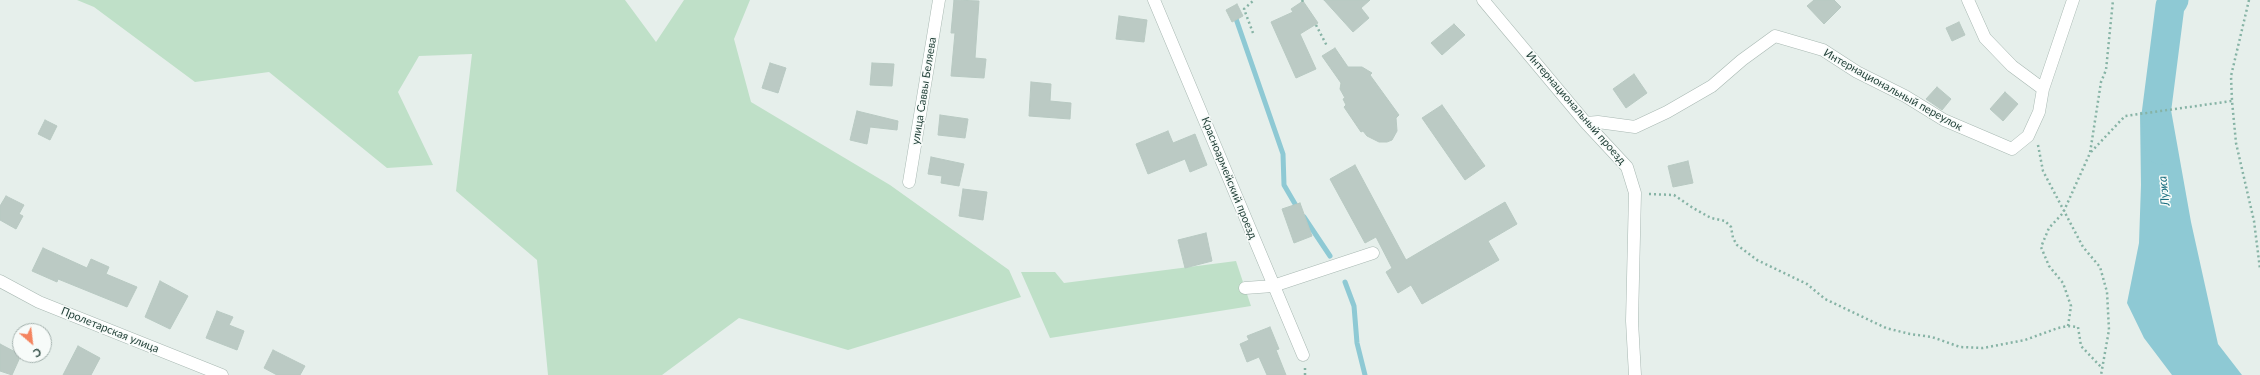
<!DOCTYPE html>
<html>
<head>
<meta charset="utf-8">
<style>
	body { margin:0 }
	#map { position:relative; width:2260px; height:375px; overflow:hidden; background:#e6efeb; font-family:Lato,sans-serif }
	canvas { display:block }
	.north { position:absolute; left:12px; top:323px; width:40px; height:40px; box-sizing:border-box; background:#f7fbf9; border:1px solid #a3b1ad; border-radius:50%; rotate:152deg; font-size:11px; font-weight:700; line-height:16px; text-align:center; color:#24423a }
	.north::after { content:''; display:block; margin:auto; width:14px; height:18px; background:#f4845f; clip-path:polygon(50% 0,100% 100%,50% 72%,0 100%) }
</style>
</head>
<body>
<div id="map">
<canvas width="2260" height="375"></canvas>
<div class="north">С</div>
</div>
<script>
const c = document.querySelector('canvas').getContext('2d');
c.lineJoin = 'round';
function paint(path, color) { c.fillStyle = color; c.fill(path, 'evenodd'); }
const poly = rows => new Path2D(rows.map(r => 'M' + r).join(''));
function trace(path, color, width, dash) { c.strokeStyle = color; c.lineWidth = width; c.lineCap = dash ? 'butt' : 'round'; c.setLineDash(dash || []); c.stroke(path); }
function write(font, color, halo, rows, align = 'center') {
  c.font = font + ' Lato,sans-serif'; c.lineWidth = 3; c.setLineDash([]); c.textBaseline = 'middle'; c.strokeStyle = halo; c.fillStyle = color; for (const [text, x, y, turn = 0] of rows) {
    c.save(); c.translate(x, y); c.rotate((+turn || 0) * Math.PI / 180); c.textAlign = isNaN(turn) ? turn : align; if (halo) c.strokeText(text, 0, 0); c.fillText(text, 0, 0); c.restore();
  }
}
paint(poly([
	[77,0,625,0,656,42,684,0,750,0,734,39,751,102,890,185,1009,270,1021,297,848,350,739,318,662,375,548,375,537,260,456,191,472,54,419,56,398,92,433,165,387,168,269,72,195,82,94,7],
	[1236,261,1251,306,1050,338,1021,272,1055,272,1064,283]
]), '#bfe0c8');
paint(poly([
	[2171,110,2191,222,2218,344,2242,375,2172,375,2144,338,2127,303,2139,243,2141,185,2140,112]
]), '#8ec9d4');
trace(poly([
	[1234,13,1283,154,1284,185,1298,209],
	[1304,217,1330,256],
	[1345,282,1354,306,1357,343,1365,375]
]), '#8ec9d4', 5);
trace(poly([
	[2160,150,2156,115,2170,6,2174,0]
]), '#8ec9d4', 29);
const building = poly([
	[954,0,979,1,975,58,986,59,984,78,951,76,955,33,951,33,954,0],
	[1324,0,1370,0,1361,8,1369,18,1353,32,1324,0],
	[1814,0,1834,0,1841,7,1824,24,1807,6,1814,0],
	[1303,1,1318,23,1300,34,1316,69,1296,78,1271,22,1293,12,1291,9,1303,1],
	[1237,4,1243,16,1232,22,1226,10,1237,4],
	[1119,16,1147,20,1144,42,1116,39,1119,16],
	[1959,22,1965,35,1952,41,1946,28,1959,22],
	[1454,24,1465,35,1442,55,1431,43,1454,24],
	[1335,48,1348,67,1362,67,1372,73,1370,75,1399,115,1396,118,1397,131,1392,140,1387,142,1379,142,1367,136,1363,131,1361,132,1344,107,1346,105,1343,99,1345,98,1340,89,1341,83,1322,56,1335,48],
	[770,63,786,68,778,93,762,88,770,63],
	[872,63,894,64,892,86,870,85,872,63],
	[1634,74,1647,93,1626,108,1613,89,1634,74],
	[1031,82,1051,84,1050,101,1071,103,1070,119,1029,116,1031,82],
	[1937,87,1951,99,1942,110,1926,99,1937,87],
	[2005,92,2018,104,2003,121,1990,109,2005,92],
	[1442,105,1485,166,1465,180,1422,118,1442,105],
	[857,111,898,121,897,130,870,127,867,144,850,140,857,111],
	[940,115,968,119,965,138,938,135,940,115],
	[45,120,57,126,50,140,38,134,45,120],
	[1168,131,1173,143,1195,134,1207,165,1190,172,1185,159,1148,174,1136,144,1168,131],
	[931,157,964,164,959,186,941,183,942,176,928,174,931,157],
	[1688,161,1693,183,1673,187,1668,166,1688,161],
	[1355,165,1406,260,1505,202,1517,224,1488,241,1499,260,1422,304,1411,285,1398,293,1386,272,1392,268,1376,237,1365,243,1330,179,1355,165],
	[963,189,987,192,983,220,959,216,963,189],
	[6,196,24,205,19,214,23,216,16,229,0,220,0,206,6,196],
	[1300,203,1312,236,1294,243,1282,209,1300,203],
	[1206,233,1212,261,1185,268,1178,240,1206,233],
	[43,248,87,268,91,259,109,267,106,274,137,287,127,307,58,279,57,282,32,271,43,248],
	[160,281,188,296,170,329,145,317,160,281],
	[217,311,233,317,229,325,244,331,237,350,206,338,217,311],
	[1270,327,1279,349,1276,350,1286,375,1267,375,1259,357,1247,362,1240,344,1249,340,1247,336,1270,327],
	[0,344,21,355,12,375,0,371,0,344],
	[78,346,100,358,91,375,63,375,78,346],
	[273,350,305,366,300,375,277,375,264,368,273,350]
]);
paint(building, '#bbcac4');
trace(building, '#b8c9c2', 1);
const minor = poly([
	[1154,0,1303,355],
	[1483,0,1586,123,1627,167,1635,193,1632,321,1635,375],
	[1968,0,1985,38,2012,66,2043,89],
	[1586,123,1598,122,1635,127,1667,112,1712,86,1742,60,1775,36,1823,50,1857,72,1905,96,1944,120,2012,149,2028,136,2039,112,2043,89,2073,0],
	[909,182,939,0],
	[0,281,39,302,222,375],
	[1245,288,1273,286,1373,253]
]);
trace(minor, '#a8b8b2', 13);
trace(poly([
	[1302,0,1303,2],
	[2249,0,2231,76,2232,101,2236,143,2254,221,2260,269],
	[1316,25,1327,46],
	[1253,33,1244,9,1254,0],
	[2038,145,2043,171,2083,247,2100,267,2107,292,2109,330,2101,375],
	[2091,152,2125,116,2232,101],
	[1649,194,1674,195,1693,208,1711,218,1725,221,1731,227,1733,238,1737,245,1757,260,1807,284,1825,299,1886,328,1910,334,1932,337,1960,347,1983,348,2025,340,2058,328,2068,326,2078,327,2081,346,2101,367],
	[2068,326,2071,306,2063,283,2049,266,2041,247,2049,228,2063,213,2090,153,2101,82,2106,70,2113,0],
	[1305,368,1305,375]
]), '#86b3a5', 2.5, [2, 3]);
trace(minor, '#fff', 12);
write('11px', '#24423a', '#f7fbf9', [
	["Интернациональный переулок",1893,90,29],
	["улица Саввы Беляева",924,91,-81],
	["Интернациональный проезд",1576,108,49],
	["Красноармейский проезд",1229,178,68],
	["Пролетарская улица",110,330,22]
]);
write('italic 12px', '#1c6f80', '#f7fbf9', [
	["Лужа",2164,191,-96]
]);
</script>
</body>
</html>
